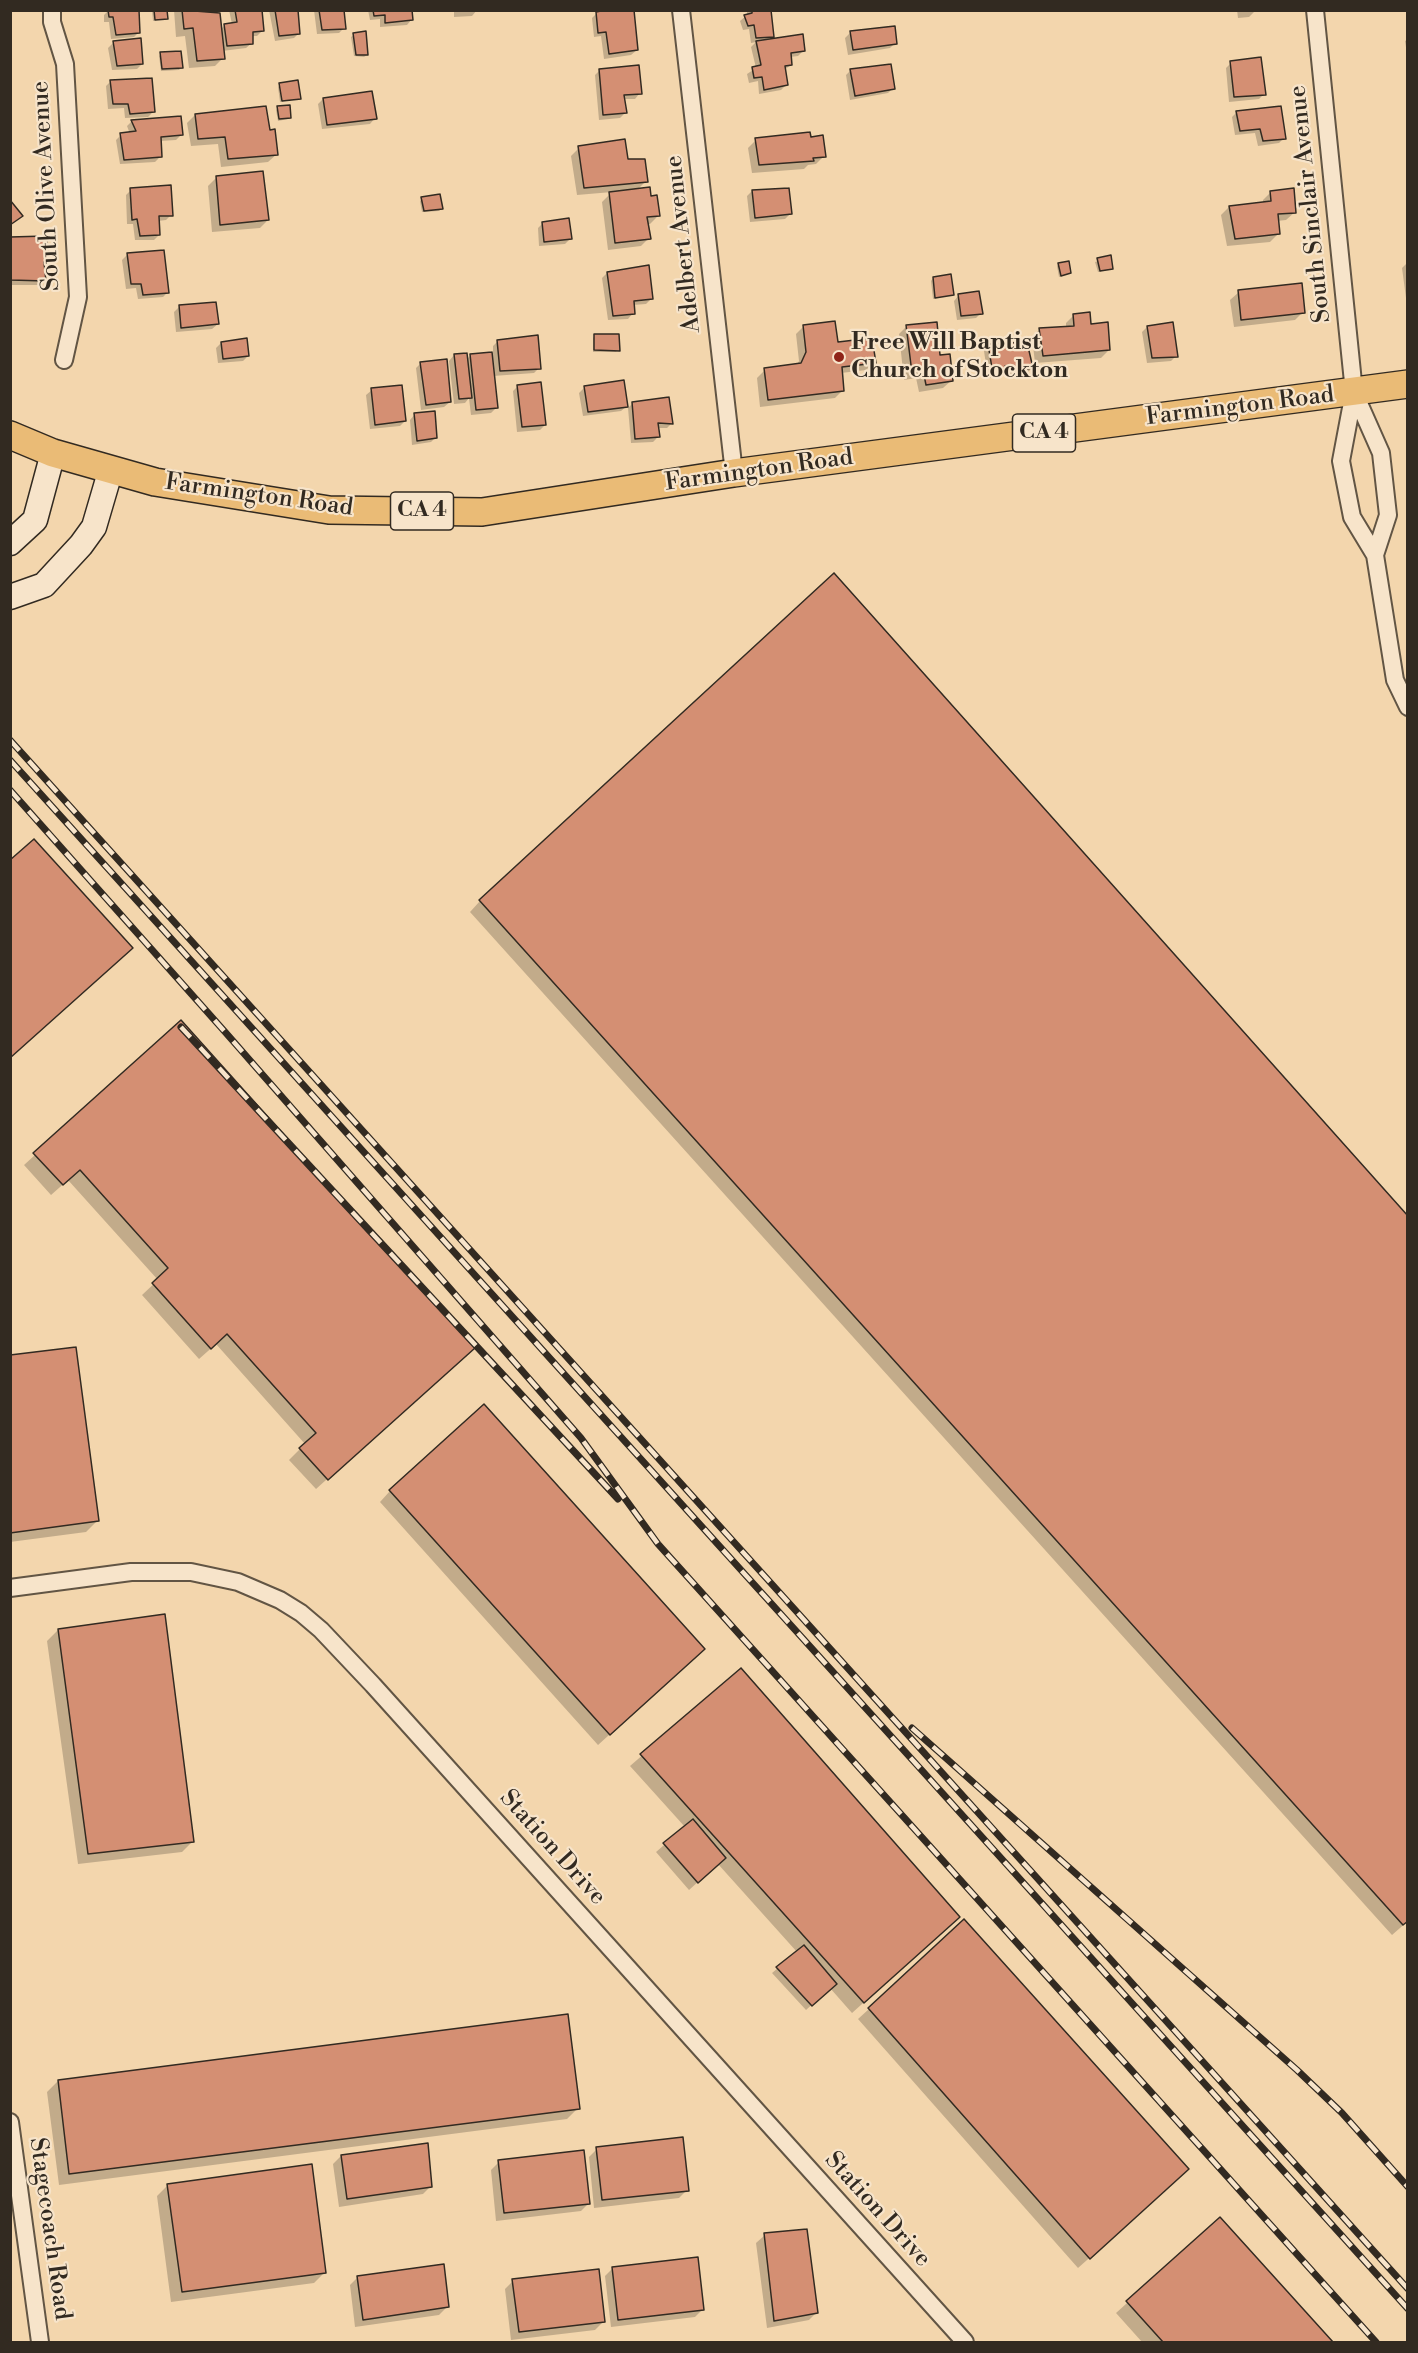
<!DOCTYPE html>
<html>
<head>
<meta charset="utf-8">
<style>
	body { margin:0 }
	#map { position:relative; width:1418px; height:2353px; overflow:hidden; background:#f3d6ad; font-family:"Libre Bodoni",serif }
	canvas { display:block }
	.frame { position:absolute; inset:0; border:12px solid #322a21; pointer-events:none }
</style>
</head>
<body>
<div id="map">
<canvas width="1418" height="2353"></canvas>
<div class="frame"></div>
</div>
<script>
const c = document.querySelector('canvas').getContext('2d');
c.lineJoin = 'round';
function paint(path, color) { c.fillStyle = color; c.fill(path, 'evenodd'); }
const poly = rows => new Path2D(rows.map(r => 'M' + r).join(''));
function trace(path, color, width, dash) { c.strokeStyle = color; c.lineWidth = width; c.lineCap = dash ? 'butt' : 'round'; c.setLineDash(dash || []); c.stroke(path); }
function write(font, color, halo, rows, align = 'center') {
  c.font = font + ' "Libre Bodoni",serif'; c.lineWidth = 4.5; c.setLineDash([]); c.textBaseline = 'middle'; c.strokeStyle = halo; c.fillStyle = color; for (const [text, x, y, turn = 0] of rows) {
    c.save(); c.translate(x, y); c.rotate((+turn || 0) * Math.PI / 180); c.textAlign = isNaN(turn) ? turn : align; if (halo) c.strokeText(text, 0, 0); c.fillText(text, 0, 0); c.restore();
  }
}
paint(poly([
	[137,10,139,32,134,37,111,39,109,22,104,22,104,15,108,11],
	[152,10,165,10,166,18,153,21],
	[174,10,205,10,206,15,220,30,225,25,232,24,229,10,260,10,262,31,257,36,251,36,252,43,246,48,222,51,223,58,215,66,189,68,185,36,176,37],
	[269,10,296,10,299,33,294,38,275,41],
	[314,10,343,10,344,28,339,33,317,34],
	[368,10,411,10,412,19,407,25,380,27,380,19,370,20],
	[454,10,477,10,472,16,454,17],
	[747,10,769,10,772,36,768,41,803,51,798,56,790,57,791,65,784,70,786,85,781,90,759,94,758,81,749,83,747,74,756,68,751,47,756,42,751,43,749,29,743,30,740,21,747,15],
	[1237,10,1254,10,1254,12,1249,17,1238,18],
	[597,13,637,50,631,55,604,59,601,36,594,37,592,18],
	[850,33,895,43,890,48,848,55,845,38],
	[354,35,367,55,364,57,354,56,351,37],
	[1408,39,1408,60,1405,41],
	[113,43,142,64,137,69,112,70,108,48],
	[161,54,181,68,179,70,161,71,159,56],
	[1231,63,1264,94,1259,99,1229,102,1226,68],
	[600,70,640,93,635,99,623,99,625,113,620,118,599,120,595,75],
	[851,70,893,88,888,93,850,100,846,75],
	[111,81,153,112,148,117,125,118,124,108,108,109,106,86],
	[280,85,300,98,280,102,278,87],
	[323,99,375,118,370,124,322,129,318,104],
	[278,108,290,117,288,119,278,121,276,110],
	[1237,112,1284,138,1279,143,1258,146,1255,133,1235,135,1232,117],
	[195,115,268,132,277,154,268,162,221,167,218,144,191,146,187,123],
	[132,121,181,135,176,140,160,141,160,157,155,162,120,164,116,140,121,135,130,134,127,126],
	[756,140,824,156,816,164,808,165,804,169,752,173,748,148],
	[579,148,626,161,646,181,637,190,649,198,658,216,650,224,647,224,649,238,641,246,608,250,602,202,612,192,577,195,571,156],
	[216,178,268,220,260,228,212,232,208,186],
	[131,190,171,215,166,220,158,221,159,235,154,240,135,240,133,224,127,224,126,195],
	[752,191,791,213,785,219,750,222,747,196],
	[1271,192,1295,212,1286,220,1277,221,1278,234,1270,242,1227,246,1221,215,1229,207,1263,203,1263,200],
	[422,199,441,209,439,211,422,212,420,201],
	[543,223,570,239,565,244,539,246,538,228],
	[10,239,48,261,43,267,44,280,39,285,10,285],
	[127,255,168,292,163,297,138,299,136,288,126,289,122,260],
	[1109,257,1111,269,1098,272,1095,262],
	[1408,262,1408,313,1402,268],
	[1059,264,1070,273,1059,277,1057,266],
	[607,273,651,299,646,304,633,305,633,313,628,319,608,320,602,278],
	[933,278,953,294,933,299,931,281],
	[1239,292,1303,312,1295,320,1234,327,1230,300],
	[959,295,981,313,976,318,957,320,954,301],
	[180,306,218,324,212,329,176,332,174,312],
	[1074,315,1109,350,1101,358,1035,363,1032,337,1040,329,1066,328,1066,323],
	[804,326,874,362,866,370,841,373,843,390,835,398,760,407,757,378,765,370,797,365,799,361,796,334],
	[907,326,938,356,952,380,943,388,919,392,916,378,904,380,899,334],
	[1147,327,1176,356,1171,361,1147,363,1142,332],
	[595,336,618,350,616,352,593,352,593,338],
	[498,341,539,368,534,373,493,376,496,408,491,413,471,415,469,398,465,403,454,404,449,361,454,355,466,360,471,355,493,353,493,346],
	[221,343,248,356,243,361,218,363,216,348],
	[989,346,1032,368,1027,373,1005,375,1005,371,999,377,988,378,984,351],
	[421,363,450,402,444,407,421,410,416,368],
	[623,382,627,406,621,411,583,416,579,393,584,388],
	[518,386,545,425,540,430,517,432,513,391],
	[372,390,405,421,400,426,370,429,366,395],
	[633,403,672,423,667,428,657,428,658,437,653,442,631,443,628,408],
	[415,414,436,437,431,442,412,445,410,420],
	[480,901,1408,1921,1392,1935,470,912],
	[181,1022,462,1358,316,1489,289,1460,305,1444,216,1344,199,1359,142,1295,158,1280,68,1180,51,1195,24,1165],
	[10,1357,97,1521,86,1532,10,1542],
	[390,1491,692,1660,598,1745,380,1502],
	[58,1630,193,1841,182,1852,78,1864,47,1641],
	[741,1670,947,1928,852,2013,830,1988,806,2010,772,1973,797,1952,718,1864,689,1890,656,1852,685,1827,630,1766],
	[869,2009,1177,2180,1078,2268,858,2019],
	[58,2081,578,2108,567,2119,59,2185,47,2092],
	[427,2145,431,2186,423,2194,339,2207,333,2164,341,2156],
	[597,2149,687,2190,679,2198,594,2208,589,2157],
	[499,2162,589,2203,581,2211,496,2221,491,2170],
	[168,2185,325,2272,314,2283,171,2302,157,2196],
	[1220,2219,1331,2342,1142,2342,1116,2313],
	[765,2235,817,2312,809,2320,767,2328,756,2243],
	[613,2268,703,2309,695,2317,611,2327,605,2276],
	[358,2277,447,2307,439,2315,355,2327,350,2285],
	[513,2281,603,2322,595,2330,511,2340,505,2289]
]), '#0003');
const building = poly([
	[108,10,139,10,140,33,116,35,113,17,109,17,108,10],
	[154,10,167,10,168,19,155,20,154,10],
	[182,10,220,13,225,59,197,61,193,28,184,29,182,10],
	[235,10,262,10,264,31,253,32,253,44,227,46,224,24,237,22,235,10],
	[275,10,298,10,300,34,279,36,275,10],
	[319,10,344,10,346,29,322,30,319,10],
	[373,10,412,10,413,20,385,23,385,15,374,16,373,10],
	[606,10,634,10,638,50,609,54,606,32,598,33,596,12,606,10],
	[752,10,771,10,774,37,756,38,754,25,748,26,744,15,752,13,752,10],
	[895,26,897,44,853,50,850,31,895,26],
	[366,31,368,55,356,55,353,33,366,31],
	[803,34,805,51,791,53,792,65,785,66,788,85,764,90,762,77,754,78,752,67,761,65,756,41,803,34],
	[141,38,143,64,117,66,113,41,141,38],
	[181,51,183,68,162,69,160,52,181,51],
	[1261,57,1266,95,1234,97,1230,61,1261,57],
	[891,64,895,89,855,96,850,69,891,64],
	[639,65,642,94,624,95,627,113,603,115,599,69,639,65],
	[152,78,155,112,130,114,128,104,113,104,110,80,152,78],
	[298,80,301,99,282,101,279,83,298,80],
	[372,91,377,119,327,125,323,98,372,91],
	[290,105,291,118,279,119,277,106,290,105],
	[266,106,270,130,275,129,278,155,228,159,225,137,198,139,195,114,266,106],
	[1281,106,1286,139,1263,141,1260,129,1240,131,1236,111,1281,106],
	[181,116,183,135,161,137,162,157,124,160,120,133,136,131,131,120,181,116],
	[810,132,811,137,823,135,826,157,813,158,814,161,759,165,755,138,810,132],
	[625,139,628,159,645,159,648,182,584,188,578,146,625,139],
	[263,171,269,220,220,225,216,176,263,171],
	[171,185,173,216,159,216,160,235,140,236,137,219,132,220,130,188,171,185],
	[650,187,651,196,657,195,660,216,647,217,651,239,615,243,609,192,650,187],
	[789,188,792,214,755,218,752,190,789,188],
	[1294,188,1296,213,1278,214,1280,234,1235,239,1229,206,1271,201,1270,191,1294,188],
	[440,194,443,209,424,211,421,197,440,194],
	[10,200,23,216,10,225,10,200],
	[569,218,572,239,544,242,542,222,569,218],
	[46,236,50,262,44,262,46,281,10,280,10,237,46,236],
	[164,250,169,293,143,295,141,284,131,284,127,253,164,250],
	[1111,255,1113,269,1100,271,1097,258,1111,255],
	[1069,261,1071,273,1061,276,1058,263,1069,261],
	[649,265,653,299,634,301,635,314,613,316,607,272,649,265],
	[951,274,954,295,935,298,933,277,951,274],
	[1302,283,1305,313,1241,320,1238,290,1302,283],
	[979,291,983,314,961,316,958,294,979,291],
	[216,302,219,324,181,328,179,305,216,302],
	[1090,312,1091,324,1108,322,1110,350,1043,356,1039,328,1074,326,1073,314,1090,312],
	[835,321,838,342,872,338,876,363,842,367,844,391,768,400,764,368,801,363,806,352,803,325,835,321],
	[937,322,940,355,950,354,953,381,926,385,923,370,912,373,906,325,937,322],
	[1173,322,1178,357,1152,358,1147,326,1173,322],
	[594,334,619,334,620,351,594,350,594,334],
	[538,335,541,369,500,371,497,340,538,335],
	[247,338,249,356,223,359,221,342,247,338],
	[1027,342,1033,368,1010,371,1010,366,1005,366,1006,373,993,374,988,344,1027,342],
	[492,352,498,408,476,410,470,354,492,352],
	[467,353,472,398,459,399,454,354,467,353],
	[447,359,451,402,426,405,420,362,447,359],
	[624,380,628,407,588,412,584,386,624,380],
	[541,382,546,425,522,427,517,385,541,382],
	[402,385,406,421,375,425,371,388,402,385],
	[669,397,673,424,658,423,660,437,635,439,632,402,669,397],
	[435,411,437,438,417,441,414,413,435,411],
	[834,573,1408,1216,1408,1921,1403,1925,479,900,834,573],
	[34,839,133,948,10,1058,10,860,34,839],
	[181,1020,475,1348,328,1480,299,1448,316,1433,227,1334,211,1349,152,1283,168,1268,80,1170,63,1185,33,1153,181,1020],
	[76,1347,99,1521,10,1533,10,1355,76,1347],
	[484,1404,705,1649,610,1735,389,1490,484,1404],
	[165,1614,194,1842,88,1854,58,1629,165,1614],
	[741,1668,960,1917,864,2003,640,1754,741,1668],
	[693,1819,726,1858,698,1883,663,1843,693,1819],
	[964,1919,1189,2169,1090,2259,868,2008,964,1919],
	[804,1945,837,1984,812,2006,776,1967,804,1945],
	[568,2014,580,2109,69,2174,58,2080,568,2014],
	[683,2137,689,2191,602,2200,596,2147,683,2137],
	[428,2143,432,2187,347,2199,341,2155,428,2143],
	[584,2150,590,2204,504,2213,498,2160,584,2150],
	[312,2164,326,2273,182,2292,167,2184,312,2164],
	[1220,2217,1333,2342,1163,2342,1126,2301,1220,2217],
	[807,2229,818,2313,774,2321,764,2233,807,2229],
	[698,2257,704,2310,618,2320,612,2267,698,2257],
	[444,2264,449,2307,363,2320,357,2276,444,2264],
	[599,2269,605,2322,519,2332,512,2279,599,2269]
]);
paint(building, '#d48f73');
trace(building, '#322a21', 1.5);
const minor = poly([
	[52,10,52,22,65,64,78,297,64,360],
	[681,10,734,473],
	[1315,10,1354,392,1341,461,1352,517,1375,555,1395,680,1408,707],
	[1354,392,1381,453,1388,515,1375,555],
	[10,1588,131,1572,191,1572,238,1582,280,1600,301,1613,321,1630,373,1685,965,2342],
	[10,2122,40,2342]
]);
const secondary = poly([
	[10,543,35,520,53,453],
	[10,597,44,585,81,545,94,527,111,469]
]);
const primary = poly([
	[10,435,53,453,155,482,186,487,329,510,482,512,734,473,1408,384]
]);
trace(minor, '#625544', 20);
trace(secondary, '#322a21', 27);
trace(primary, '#322a21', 30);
trace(minor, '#f7e4ca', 16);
trace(secondary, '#f7e4ca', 24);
trace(primary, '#eabb76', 27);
const rail = poly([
	[10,740,1408,2289],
	[10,760,1408,2309],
	[10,790,226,1033,581,1438,658,1544,1376,2342],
	[181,1027,618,1499],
	[912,1728,1297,2070,1342,2113,1408,2187]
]);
trace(rail, '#322a21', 7);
trace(rail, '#f7e4ca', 4.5, [14]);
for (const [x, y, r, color] of [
	[839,357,6,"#8f2418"]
]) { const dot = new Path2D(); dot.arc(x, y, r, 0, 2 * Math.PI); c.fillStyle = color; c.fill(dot); trace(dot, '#f7e4ca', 2); }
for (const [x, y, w] of [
	[1044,433,63],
	[422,511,63]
]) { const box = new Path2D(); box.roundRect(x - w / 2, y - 19, w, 38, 4.5); c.fillStyle = '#f7e4ca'; c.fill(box); trace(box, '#322a21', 1.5); }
write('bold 22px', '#322a21', null, [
	["CA 4",1044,433],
	["CA 4",422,511]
]);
write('24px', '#322a21', '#f7e4ca', [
	["South Olive Avenue",47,186,-93],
	["South Sinclair Avenue",1311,204,-96],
	["Adelbert Avenue",684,244,-96],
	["Farmington Road",1240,407,-7],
	["Farmington Road",759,471,-8],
	["Farmington Road",259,496,8],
	["Station Drive",552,1848,48],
	["Station Drive",877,2210,48],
	["Stagecoach Road",49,2229,82]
]);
write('bold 24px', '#322a21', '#f7e4ca', [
	["Free Will Baptist",851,343],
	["Church of Stockton",851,371]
], 'left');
</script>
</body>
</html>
